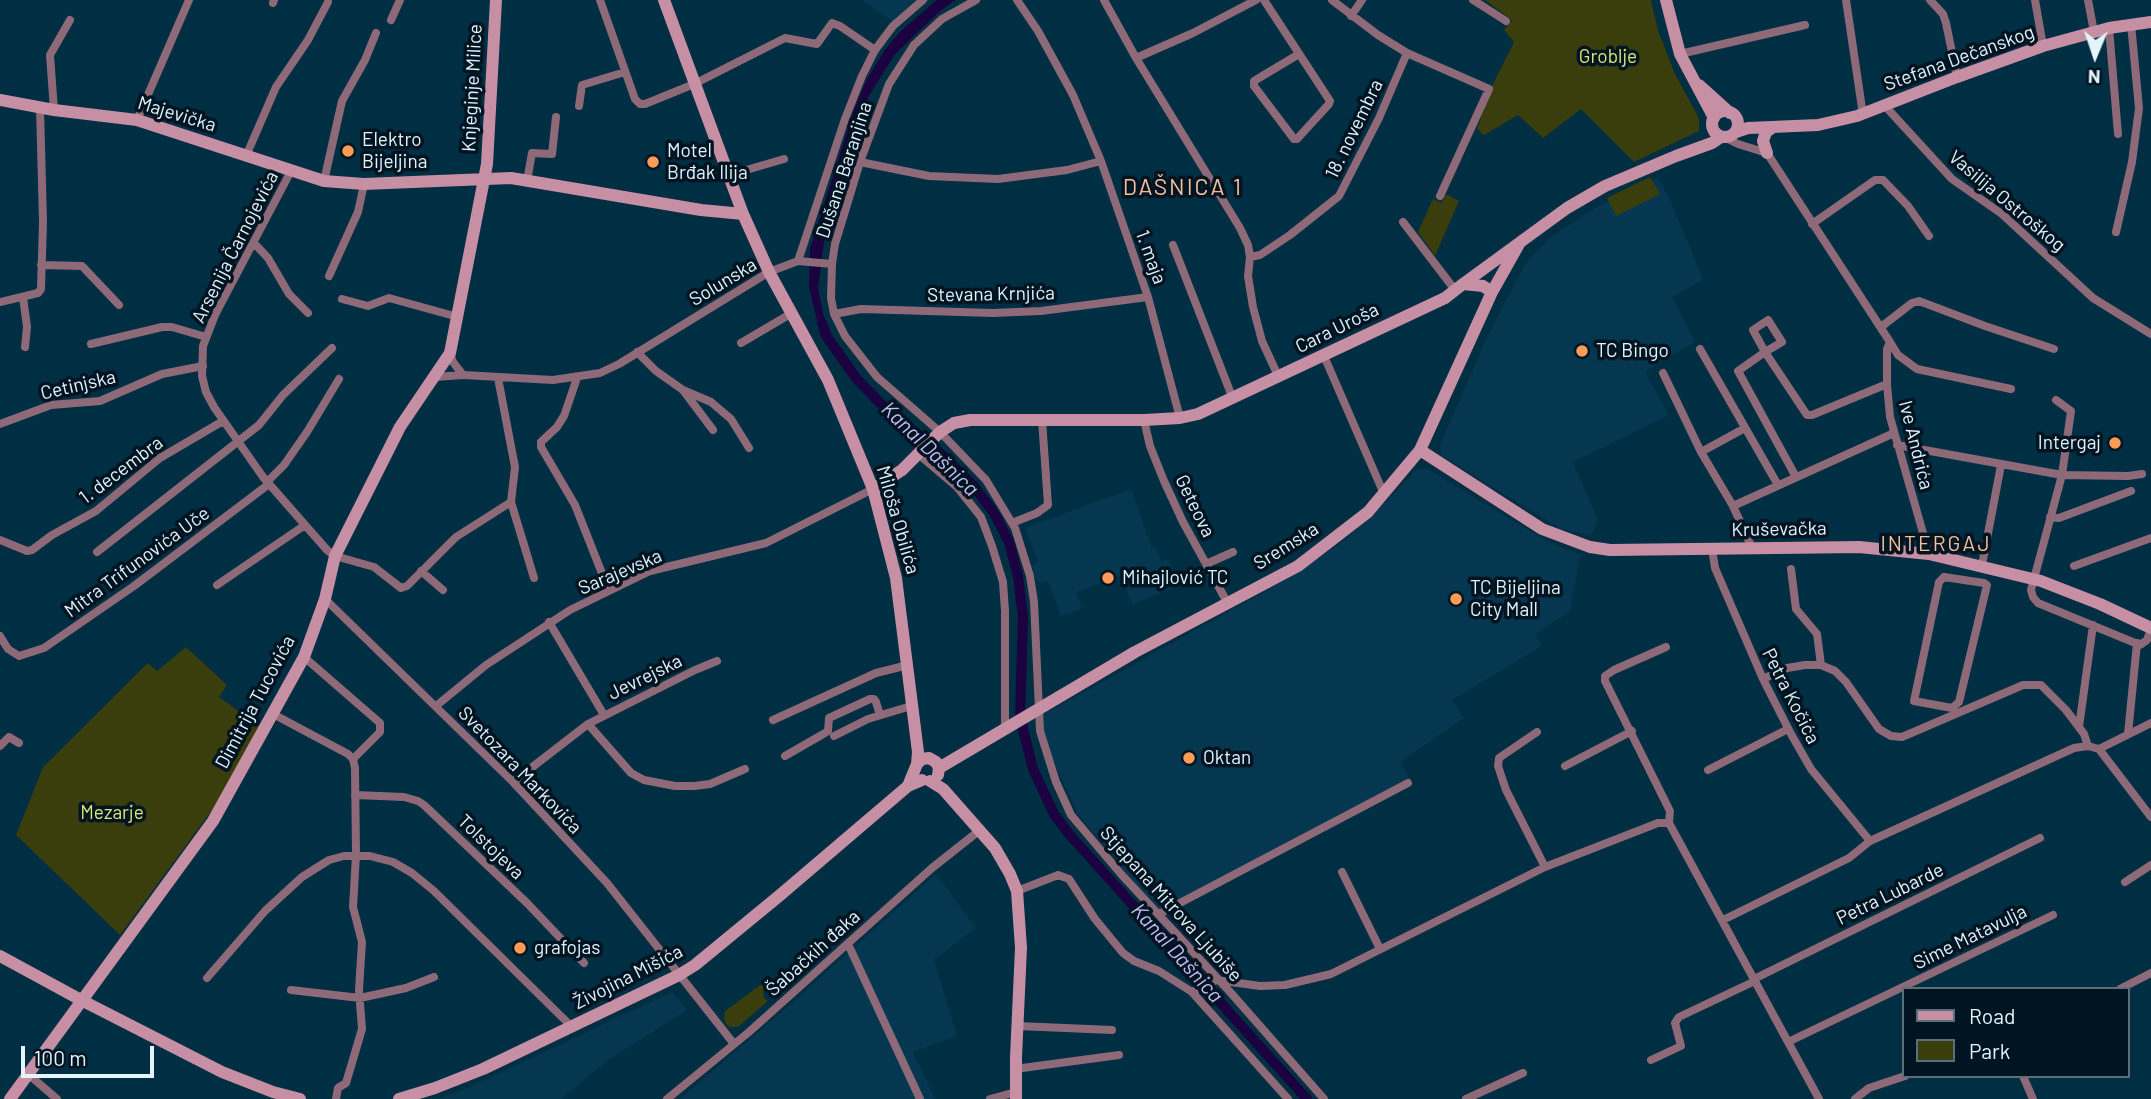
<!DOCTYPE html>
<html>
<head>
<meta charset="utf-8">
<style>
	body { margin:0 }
	#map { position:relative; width:2151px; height:1099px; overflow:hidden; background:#002e42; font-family:Barlow,sans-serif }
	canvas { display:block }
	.legend { position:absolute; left:1902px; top:987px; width:228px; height:91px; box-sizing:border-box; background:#001521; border:2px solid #5b6e79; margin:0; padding:9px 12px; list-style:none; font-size:21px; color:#e4f3fc }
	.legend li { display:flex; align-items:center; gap:14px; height:35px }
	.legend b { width:35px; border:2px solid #5b6e79 }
	.north { position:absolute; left:2060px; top:21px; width:70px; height:70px; -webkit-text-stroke:5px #001521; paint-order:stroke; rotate:182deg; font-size:19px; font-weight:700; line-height:28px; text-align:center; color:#e4f3fc }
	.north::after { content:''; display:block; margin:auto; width:24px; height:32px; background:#e4f3fc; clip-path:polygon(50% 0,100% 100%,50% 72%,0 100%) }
	.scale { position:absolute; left:21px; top:1046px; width:133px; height:32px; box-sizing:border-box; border:4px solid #e4f3fc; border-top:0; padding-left:9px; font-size:21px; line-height:24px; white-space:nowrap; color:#e4f3fc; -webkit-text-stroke:5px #001521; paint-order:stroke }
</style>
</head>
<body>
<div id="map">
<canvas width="2151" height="1099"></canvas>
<ul class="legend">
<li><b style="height:9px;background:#c78fa4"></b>Road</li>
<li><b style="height:19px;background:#3a3e0d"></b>Park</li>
</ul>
<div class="north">N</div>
<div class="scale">100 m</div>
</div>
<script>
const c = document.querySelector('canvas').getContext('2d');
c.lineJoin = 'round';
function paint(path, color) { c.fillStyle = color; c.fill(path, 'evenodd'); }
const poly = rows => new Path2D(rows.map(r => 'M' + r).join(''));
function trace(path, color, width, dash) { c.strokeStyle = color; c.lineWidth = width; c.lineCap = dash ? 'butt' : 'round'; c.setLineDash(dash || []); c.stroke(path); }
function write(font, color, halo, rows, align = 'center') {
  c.font = font + ' Barlow,sans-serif'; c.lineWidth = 7; c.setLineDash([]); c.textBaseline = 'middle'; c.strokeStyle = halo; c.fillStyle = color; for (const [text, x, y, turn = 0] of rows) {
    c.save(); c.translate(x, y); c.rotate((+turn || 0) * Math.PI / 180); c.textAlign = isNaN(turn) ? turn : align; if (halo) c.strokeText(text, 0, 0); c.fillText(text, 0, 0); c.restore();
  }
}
paint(poly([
	[861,0,919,0,893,22],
	[1657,177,1669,197,1703,280,1672,297,1695,342,1645,372,1669,415,1573,462,1598,520,1592,536,1559,528,1441,455,1440,445,1487,337,1525,264,1549,238,1600,205],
	[1426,468,1548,542,1580,555,1570,611,1536,634,1542,646,1452,700,1464,718,1400,762,1409,778,1158,910,1078,814,1049,752,1043,733,1043,715,1291,577,1341,543,1378,510,1416,470],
	[1131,489,1152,548,1155,547,1161,561,1168,559,1178,586,1132,604,1121,576,1076,592,1082,609,1061,616,1048,581,1040,583,1036,579,1032,565,1038,562,1025,528],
	[936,874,976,928,934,960,957,1036,913,1052,935,1099,680,1099,800,996],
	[672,992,687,1010,607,1061,561,1099,437,1099,465,1089]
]), '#053850');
paint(poly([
	[1485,0,1651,0,1658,30,1675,74,1699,118,1699,131,1634,162,1581,109,1543,138,1518,115,1484,135,1477,129,1492,86,1514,42,1504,30,1512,20],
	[1650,177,1660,194,1616,216,1607,198],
	[1446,194,1459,201,1435,256,1418,232,1433,199,1441,203],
	[186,647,227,685,219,697,260,726,215,806,120,935,16,835,43,767,148,663,157,671],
	[810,945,814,950,828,950,801,974,801,953],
	[763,983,764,998,768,1001,738,1027,729,1027,724,1020,725,1011]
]), '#3a3e0d');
paint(poly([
	[937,0,955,0,940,11,895,54,868,97,824,241,818,288,823,314,829,332,821,337,809,286,810,249,854,110,866,81,885,50,900,32]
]), '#1c0141');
trace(poly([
	[822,323,827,337,856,378,880,403,940,453,973,485,994,513,1009,542,1018,576,1023,617,1020,717,1033,769,1054,814,1069,834,1307,1099]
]), '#1c0141', 10);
trace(poly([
	[600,0,635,99,640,104,645,104,694,84,785,38,817,44,832,23,840,26,875,50],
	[976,0,942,19,914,45,889,84,860,162,835,244,832,264,831,298,834,314,845,336,877,377,940,432,986,480,1015,528,1030,576,1034,602,1040,731,1056,782,1071,815,1121,874,1231,993,1324,1099],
	[1017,0,1038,31,1073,95,1101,161,1148,297,1180,418],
	[1104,0,1136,58,1240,228,1248,245,1250,257,1248,276,1253,307,1262,341,1279,378],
	[1264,0,1330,101,1329,104,1297,139,1294,139,1254,86,1254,81,1299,54],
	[1473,0,1506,21],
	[1846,0,1863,115],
	[1930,0,1943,14,1946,23,1957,77],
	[2035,0,2043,46],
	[2088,0,2094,32],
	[273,3,274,0],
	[1351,16,1362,0],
	[391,20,400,0],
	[2109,28,2118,134],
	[1407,53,1489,89,1440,196],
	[1680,54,1805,25],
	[1136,58,1193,33,1256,0],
	[579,106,582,85,625,72],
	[1885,106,1952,179,2002,214,2093,298,2151,334],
	[54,110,50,55,70,20],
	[137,120,189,0],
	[1724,137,1738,144,1767,153,1890,342,1887,349,1887,384,1890,417,1929,554],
	[246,156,276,87,308,40,328,2],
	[860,162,929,176,998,179,1067,170,1101,161],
	[291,171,215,315,203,346,202,376,206,392,214,407,263,477,327,550,335,556,374,567,401,588,407,586,456,537,511,502,515,467,498,378],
	[729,175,784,159],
	[324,181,342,101,365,60,376,33],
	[527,181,532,153,552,154,556,117],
	[1403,222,1455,290],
	[1812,224,1875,180,1883,180,1908,206,1929,236],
	[2116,232,2132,162,2139,108,2131,24],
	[254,243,268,258,289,294,308,313],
	[1173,245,1233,399],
	[1250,257,1260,255,1290,235,1339,196,1379,118,1407,53,1378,35,1332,0],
	[798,261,845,119,862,76,875,50,893,26,923,0],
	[41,265,82,266,119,305],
	[329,276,358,212,364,184],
	[23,297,27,327,25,347],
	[342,299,368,306,389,298,458,317],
	[0,302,38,293,41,289,43,222,40,108],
	[834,314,861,309,993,313,1041,311,1148,297],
	[1881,327,1912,303,1919,301,1985,326,2054,349],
	[1890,342,1898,355,1917,369,2011,389],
	[741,343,792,313],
	[91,344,162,327,172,327,206,337],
	[1700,349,1778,485],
	[637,352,656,371,683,390,711,402,731,419,749,448],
	[450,353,453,362,463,375],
	[1324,356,1384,494],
	[1663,373,1701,452,1733,506],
	[435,377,463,375,553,380,600,373,619,364,769,272,798,261,832,264],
	[577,378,564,416,557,427,541,442,541,447,575,505,609,591],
	[683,390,713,430],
	[1144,420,1150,446,1164,481,1183,522,1227,602],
	[0,424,51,405,100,401,162,374,203,366],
	[1897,445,2062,475,2071,411,2056,400],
	[1701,452,1745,428],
	[918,454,957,487,981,517,992,546,1003,582,1005,611,1005,727],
	[2142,474,2128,476,2062,475,2031,590,2033,597,2038,603,2140,645,2147,640,2151,629],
	[1796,477,1738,371,1765,352,1782,342,1768,320,1753,330,1765,352,1807,415,1812,415,1887,384],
	[267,482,284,465,307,432,339,379],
	[511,502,534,578],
	[2050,517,2059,518,2131,491],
	[1012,523,1037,513,1048,505,1042,420],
	[0,540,27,551,32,550,52,535,96,511,160,458,223,421],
	[1752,548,1733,506,1894,433],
	[1712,549,1715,568,1763,679,1791,734,1811,769,1870,841],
	[97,552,259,425,283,395,332,348],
	[1206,564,1233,552],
	[1982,565,2001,465],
	[2074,566,2151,538],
	[1791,569,1796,609,1817,634,1821,665],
	[421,571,443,590],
	[1944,577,1984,583,1987,585,1959,702,1952,708,1914,701,1939,582,1944,577],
	[217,585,305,525],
	[325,599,513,782,607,883,734,1044],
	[549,622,604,715],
	[0,636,8,649,19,656,44,648,134,586,269,484],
	[1666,647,1614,670,1605,676,1605,681,1670,811,1669,823,1819,1099],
	[304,657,380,723,380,732,353,759],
	[1763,679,1787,668,1805,665,1821,665,1835,671,1846,682,1879,729,1891,736,1902,737,2023,685,2041,685,2066,710,2084,734,2088,746],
	[436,706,486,665,570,610,650,571,766,543,873,489],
	[273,714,348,754,353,759,355,768,356,855,353,907,362,942,359,990,362,1029,346,1083,338,1088,336,1099],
	[773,720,876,673,908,665],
	[588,724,631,773,644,780,675,786,694,786,710,784,745,769],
	[2079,727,2093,625],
	[1537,732,1499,758,1498,766,1506,790,1545,867],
	[2128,734,2137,643],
	[834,736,868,719,911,706],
	[0,746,9,737,19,743],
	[2099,749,2151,723],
	[785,756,825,733,828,731,829,718,870,699,874,699,876,702,880,715],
	[1565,766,1632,731],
	[1708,770,1788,729],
	[513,782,588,724,695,670,717,661],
	[355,795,404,797,418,801,424,805,527,903,584,963],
	[1342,872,1380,949],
	[2125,882,2151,865],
	[1017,891,1058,875,1069,879,1095,919,1123,953,1134,961,1159,971,1192,992,1288,1099],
	[1159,914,1408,783],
	[1723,920,1849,858,1870,841,2074,748,2088,746,2099,749,2151,817],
	[848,944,920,1099],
	[207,978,265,911,302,877,329,860,344,856,370,856,393,862,412,873,434,891,572,1027],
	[1754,979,2040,838],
	[2120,989,2151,973],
	[291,990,360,998,406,988,434,977],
	[1192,992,1217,980,1260,986,1285,985,1331,974,1545,867,1658,823,1669,823],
	[1018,1026,1112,1030],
	[1788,1042,2053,915],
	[1651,1060,1681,1046,1675,1023,1679,1017,1755,981],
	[1015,1069,1119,1055],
	[28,1074,57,1099],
	[2023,1076,2033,1099],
	[667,1099,749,1032,932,868,980,830],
	[990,1099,1016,1092],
	[1466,1099,1523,1073],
	[1855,1099,1869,1088,1905,1076]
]), '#8e6a78', 8);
trace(poly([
	[664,0,743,214,769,272,828,380,873,489,896,578,918,752,917,764],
	[1666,0,1680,54,1714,118],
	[1699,85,1730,113],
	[0,100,54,110,137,120,324,181,364,184,511,178,701,210,743,214],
	'1712 124a13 13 0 1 1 26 0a13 13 0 1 1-26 0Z',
	[1736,132,1748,128,1818,125,1857,116,1957,77,2043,46,2109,28,2151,22],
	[1767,153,1763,141,1766,132,1772,128],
	[1463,284,1567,208,1605,186,1676,156,1712,143,1721,137],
	[1420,450,1542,529,1590,547,1610,550,1859,547,1929,554,2041,581,2100,604,2151,628],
	[873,489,902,470,940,432,954,423,970,420,1144,420,1180,418,1198,414,1445,298,1463,284,1483,286,1492,292],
	[939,768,1135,652,1298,566,1368,512,1420,450,1492,292,1519,244],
	[930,781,943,789,995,848,1010,874,1017,891,1021,948,1016,1057,1016,1099],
	[908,786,917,764,922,759,929,758,936,762,939,768,938,775],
	[0,956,81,1000,222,1072,273,1092,300,1099],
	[10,1099,213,821,304,657,325,599,335,556,400,427,450,353,487,164,496,0],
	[399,1099,435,1088,483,1069,679,975,695,965,779,896,908,786,922,780]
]), '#c78fa4', 12);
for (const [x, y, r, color] of [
	[348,151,7,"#fe9c57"],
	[653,162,7,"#fe9c57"],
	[1582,351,7,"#fe9c57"],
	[2115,443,7,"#fe9c57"],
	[1108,578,7,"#fe9c57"],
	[1456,599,7,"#fe9c57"],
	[1189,758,7,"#fe9c57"],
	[520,948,7,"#fe9c57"]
]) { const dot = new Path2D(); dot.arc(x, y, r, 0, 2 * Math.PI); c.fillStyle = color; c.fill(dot); trace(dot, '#001521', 2.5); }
write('19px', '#dce776', '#001521', [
	["Groblje",1608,57],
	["Mezarje",112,813]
]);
write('19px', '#e4f3fc', '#001521', [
	["Stefana Dečanskog",1959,58,-20],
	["Knjeginje Milice",472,88,-87],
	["Majevička",177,114,17],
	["18. novembra",1354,129,-64],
	["Dušana Baranjina",844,170,-72],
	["Vasilija Ostroškog",2007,201,40],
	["Arsenija Čarnojevića",235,247,-63],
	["1. maja",1151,257,70],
	["Solunska",723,282,-31],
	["Stevana Krnjića",991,294,-1],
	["Cara Uroša",1337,328,-26],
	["Cetinjska",78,385,-13],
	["Ive Andrića",1916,445,76],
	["1. decembra",121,470,-37],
	["Geteova",1195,506,64],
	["Miloša Obilića",898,520,74],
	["Kruševačka",1779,529,-1],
	["Sremska",1286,546,-32],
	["Mitra Trifunovića Uče",137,562,-36],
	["Sarajevska",620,572,-23],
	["Jevrejska",645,677,-26],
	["Petra Kočića",1791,696,63],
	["Dimitrija Tucovića",255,702,-62],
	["Svetozara Markovića",520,770,46],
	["Tolstojeva",491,847,44],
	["Petra Lubarde",1890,894,-26],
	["Stjepana Mitrova Ljubiše",1171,904,48],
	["Sime Matavulja",1970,937,-26],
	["Šabačkih đaka",813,953,-42],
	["Živojina Mišića",628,977,-27]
]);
write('19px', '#e4f3fc', '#001521', [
	["Elektro",362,140],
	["Bijeljina",362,162],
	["Motel",667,151],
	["Brđak Ilija",667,173],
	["TC Bingo",1596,351],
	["Intergaj",2101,443,"right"],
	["Mihajlović TC",1122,578],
	["TC Bijeljina",1470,588],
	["City Mall",1470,610],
	["Oktan",1203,758],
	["grafojas",534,948]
], 'left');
write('italic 21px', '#c8bcf7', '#001521', [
	["Kanal Dašnica",930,449,44],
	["Kanal Dašnica",1177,953,48]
]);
c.letterSpacing = '2px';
write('21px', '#f7bf9b', '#001521', [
	["INTERGAJ",1936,544]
]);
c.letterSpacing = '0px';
c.letterSpacing = '2px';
write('23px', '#f7bf9b', '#001521', [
	["DAŠNICA 1",1183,187]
]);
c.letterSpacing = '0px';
</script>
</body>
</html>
